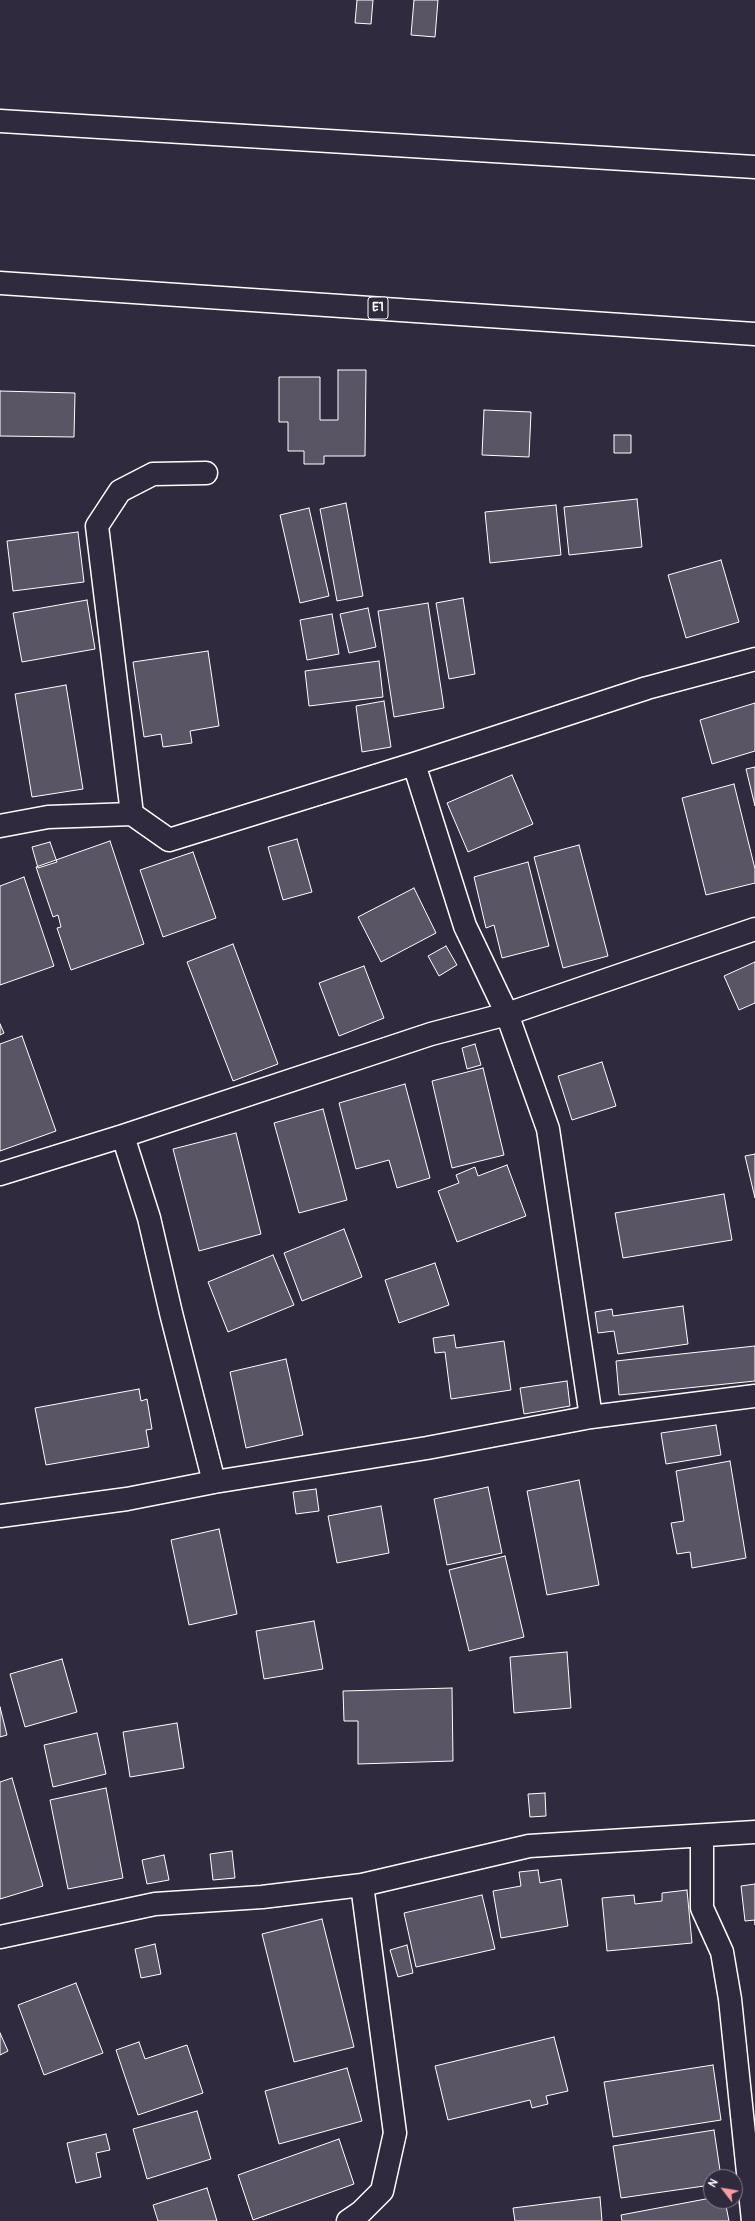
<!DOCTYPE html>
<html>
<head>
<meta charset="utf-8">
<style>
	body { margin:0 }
	#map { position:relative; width:755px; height:2221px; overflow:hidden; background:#2f2a3d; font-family:Pangolin,sans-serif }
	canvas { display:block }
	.north { position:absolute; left:703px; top:2169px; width:40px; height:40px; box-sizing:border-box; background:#2f2a3d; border:1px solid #827f8b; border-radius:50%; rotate:301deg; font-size:11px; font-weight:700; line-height:16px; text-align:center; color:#fff }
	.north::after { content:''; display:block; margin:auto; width:14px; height:18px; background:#ff9aa2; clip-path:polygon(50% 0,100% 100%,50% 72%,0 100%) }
</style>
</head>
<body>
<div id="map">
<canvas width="755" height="2221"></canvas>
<div class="north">N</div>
</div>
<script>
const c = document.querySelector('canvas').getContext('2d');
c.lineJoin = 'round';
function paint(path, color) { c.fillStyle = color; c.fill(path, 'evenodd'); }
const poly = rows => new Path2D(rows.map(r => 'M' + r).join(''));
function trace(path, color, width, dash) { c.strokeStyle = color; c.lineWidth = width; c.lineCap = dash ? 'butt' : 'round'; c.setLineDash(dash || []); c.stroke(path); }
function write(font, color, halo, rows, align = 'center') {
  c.font = font + ' Pangolin,sans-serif'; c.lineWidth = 3; c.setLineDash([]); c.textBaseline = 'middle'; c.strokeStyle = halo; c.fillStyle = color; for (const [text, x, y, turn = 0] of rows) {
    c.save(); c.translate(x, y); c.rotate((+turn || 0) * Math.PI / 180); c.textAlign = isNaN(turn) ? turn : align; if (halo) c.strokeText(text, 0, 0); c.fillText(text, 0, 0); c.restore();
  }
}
const building = poly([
	[357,0,373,0,371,24,355,23,357,0],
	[414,0,438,0,435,37,411,35,414,0],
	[338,370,366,370,365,456,324,456,324,464,304,464,304,451,288,451,288,422,279,422,279,377,320,377,320,420,338,420,338,370],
	[0,391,75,393,74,437,0,436,0,391],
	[484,410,531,412,529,457,482,455,484,410],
	[614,435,631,435,631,453,614,453,614,435],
	[637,499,642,547,569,555,564,507,637,499],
	[346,503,363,596,337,601,320,509,346,503],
	[556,505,561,555,490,563,485,512,556,505],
	[309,508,329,596,300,603,280,515,309,508],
	[78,532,84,582,13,591,7,541,78,532],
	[721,560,739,622,686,638,668,575,721,560],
	[463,598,475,674,449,679,436,603,463,598],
	[87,600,95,649,22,662,13,613,87,600],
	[428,603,444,708,394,717,378,611,428,603],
	[368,608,376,647,349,653,340,614,368,608],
	[332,614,339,654,307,660,300,620,332,614],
	[208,651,219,726,190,731,192,743,163,747,161,734,144,737,133,662,208,651],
	[379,661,383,697,309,706,305,671,379,661],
	[66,685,83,789,32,797,15,694,66,685],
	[384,701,391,747,362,752,356,706,384,701],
	[755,703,755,751,712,764,700,720,755,703],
	[755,767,755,806,746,769,755,767],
	[512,775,533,824,468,852,447,803,512,775],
	[734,784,755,869,755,883,706,895,682,798,734,784],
	[297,839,312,892,283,900,268,847,297,839],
	[110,841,144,944,71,970,57,928,61,927,58,915,53,917,36,867,110,841],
	[50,842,57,862,38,868,32,847,50,842],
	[579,845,608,956,563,968,534,857,579,845],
	[193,852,216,918,163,937,140,870,193,852],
	[528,862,549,946,502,958,494,925,486,928,474,877,528,862],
	[24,877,54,966,0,985,0,886,24,877],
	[414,888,436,933,381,962,358,917,414,888],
	[233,944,278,1064,233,1081,187,962,233,944],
	[446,946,457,965,439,976,428,956,446,946],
	[755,962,755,1003,739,1010,724,976,755,962],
	[364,966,384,1018,339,1036,319,983,364,966],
	[0,1024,4,1033,0,1035,0,1024],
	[22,1036,56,1131,0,1151,0,1044,22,1036],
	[475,1044,481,1065,467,1069,462,1048,475,1044],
	[602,1062,616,1106,572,1120,558,1076,602,1062],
	[483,1068,504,1155,452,1168,432,1081,483,1068],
	[405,1084,430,1178,397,1188,389,1160,356,1169,339,1103,405,1084],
	[323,1109,347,1200,299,1213,274,1123,323,1109],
	[236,1133,261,1234,199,1251,173,1149,236,1133],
	[755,1154,755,1198,745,1156,755,1154],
	[507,1165,526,1216,457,1242,438,1191,459,1183,456,1175,475,1167,478,1176,507,1165],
	[724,1194,732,1240,623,1258,615,1213,724,1194],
	[344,1229,362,1277,302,1301,284,1253,344,1229],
	[273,1255,294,1305,228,1332,208,1282,273,1255],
	[435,1263,449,1305,399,1323,385,1280,435,1263],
	[683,1306,688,1344,618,1354,614,1331,598,1333,595,1312,612,1309,613,1316,683,1306],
	[454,1335,456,1348,504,1341,511,1390,451,1399,445,1352,435,1353,433,1338,454,1335],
	[755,1346,755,1381,619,1395,616,1361,755,1346],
	[286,1359,303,1435,246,1448,230,1372,286,1359],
	[567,1381,570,1406,524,1414,520,1388,567,1381],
	[139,1389,141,1401,147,1399,152,1429,146,1430,149,1447,46,1465,35,1408,139,1389],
	[716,1425,721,1455,666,1464,661,1433,716,1425],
	[730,1461,746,1558,692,1568,690,1552,677,1554,671,1523,684,1521,676,1471,730,1461],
	[579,1480,599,1585,547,1595,527,1491,579,1480],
	[488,1487,502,1553,447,1565,434,1499,488,1487],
	[316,1489,319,1511,296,1514,293,1492,316,1489],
	[381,1506,389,1553,337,1563,328,1516,381,1506],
	[219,1529,237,1614,189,1625,171,1540,219,1529],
	[505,1556,524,1637,469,1651,449,1570,505,1556],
	[314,1621,323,1669,264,1679,256,1631,314,1621],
	[567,1652,571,1708,514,1713,510,1657,567,1652],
	[62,1659,77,1712,25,1727,10,1674,62,1659],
	[452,1688,453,1761,358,1764,358,1721,344,1721,343,1691,452,1688],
	[0,1707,7,1735,0,1737,0,1707],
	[177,1723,184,1768,130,1777,123,1732,177,1723],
	[97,1733,106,1774,53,1787,44,1745,97,1733],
	[12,1778,43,1886,0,1899,0,1782,12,1778],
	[106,1788,123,1878,68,1889,50,1800,106,1788],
	[545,1793,546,1816,530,1817,528,1794,545,1793],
	[232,1851,235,1878,213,1880,210,1854,232,1851],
	[164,1855,169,1880,147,1884,142,1860,164,1855],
	[538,1870,540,1883,561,1879,568,1926,501,1938,493,1891,521,1886,519,1872,538,1870],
	[755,1884,755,1925,755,1920,745,1921,741,1886,755,1884],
	[687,1890,692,1943,607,1951,602,1898,634,1895,635,1904,662,1901,662,1893,687,1890],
	[482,1895,495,1949,416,1967,404,1913,482,1895],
	[322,1919,354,2047,294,2062,262,1934,322,1919],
	[155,1944,161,1974,141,1978,135,1949,155,1944],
	[407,1945,413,1973,398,1977,390,1950,407,1945],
	[76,1983,103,2053,44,2075,18,2005,76,1983],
	[0,2033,8,2051,0,2055,0,2033],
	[554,2037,568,2091,546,2096,548,2104,532,2108,530,2100,448,2120,435,2066,554,2037],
	[139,2042,145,2059,187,2045,203,2093,138,2115,116,2050,139,2042],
	[713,2065,721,2120,613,2137,604,2082,713,2065],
	[347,2068,362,2121,279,2144,265,2091,347,2068],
	[197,2111,211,2159,147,2179,133,2129,197,2111],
	[714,2130,721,2177,711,2177,711,2185,621,2198,613,2146,714,2130],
	[106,2134,110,2150,96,2153,101,2177,76,2183,67,2143,106,2134],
	[339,2139,354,2184,253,2220,238,2175,339,2139],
	[207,2188,217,2221,158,2221,153,2205,207,2188],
	[600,2197,602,2221,515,2221,513,2208,600,2197],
	[711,2198,711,2201,725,2201,729,2221,622,2221,621,2215,711,2198]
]);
paint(building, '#595564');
trace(building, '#fff', 1);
const minor = poly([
	[414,764,465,926,507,1014,548,1129,591,1417],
	[132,814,97,526,120,491,153,474,206,473],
	[0,826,48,817,132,814,169,840,414,764,647,688,755,659],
	[123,1136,149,1218,171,1313,214,1482],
	[0,1174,123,1136,431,1034,507,1014,755,929],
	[0,1516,127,1499,214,1482,427,1448,591,1417,755,1396],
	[702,1836,702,1908,722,1952,730,1999,753,2221],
	[0,1937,155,1904,262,1897,362,1885,529,1846,755,1832],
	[348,2221,361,2212,382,2191,395,2133,362,1885]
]);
const highway = poly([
	[0,121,755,167],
	[0,283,755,334]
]);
trace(minor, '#fff', 25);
trace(highway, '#fff', 25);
trace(minor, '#2f2a3d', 22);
trace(highway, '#2f2a3d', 22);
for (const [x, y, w] of [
	[378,308,20]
]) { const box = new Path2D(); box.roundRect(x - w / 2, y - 11, w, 22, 3); c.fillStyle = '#2f2a3d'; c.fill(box); trace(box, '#fff', 1); }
write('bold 13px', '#fff', null, [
	["E1",378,308]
]);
</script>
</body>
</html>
